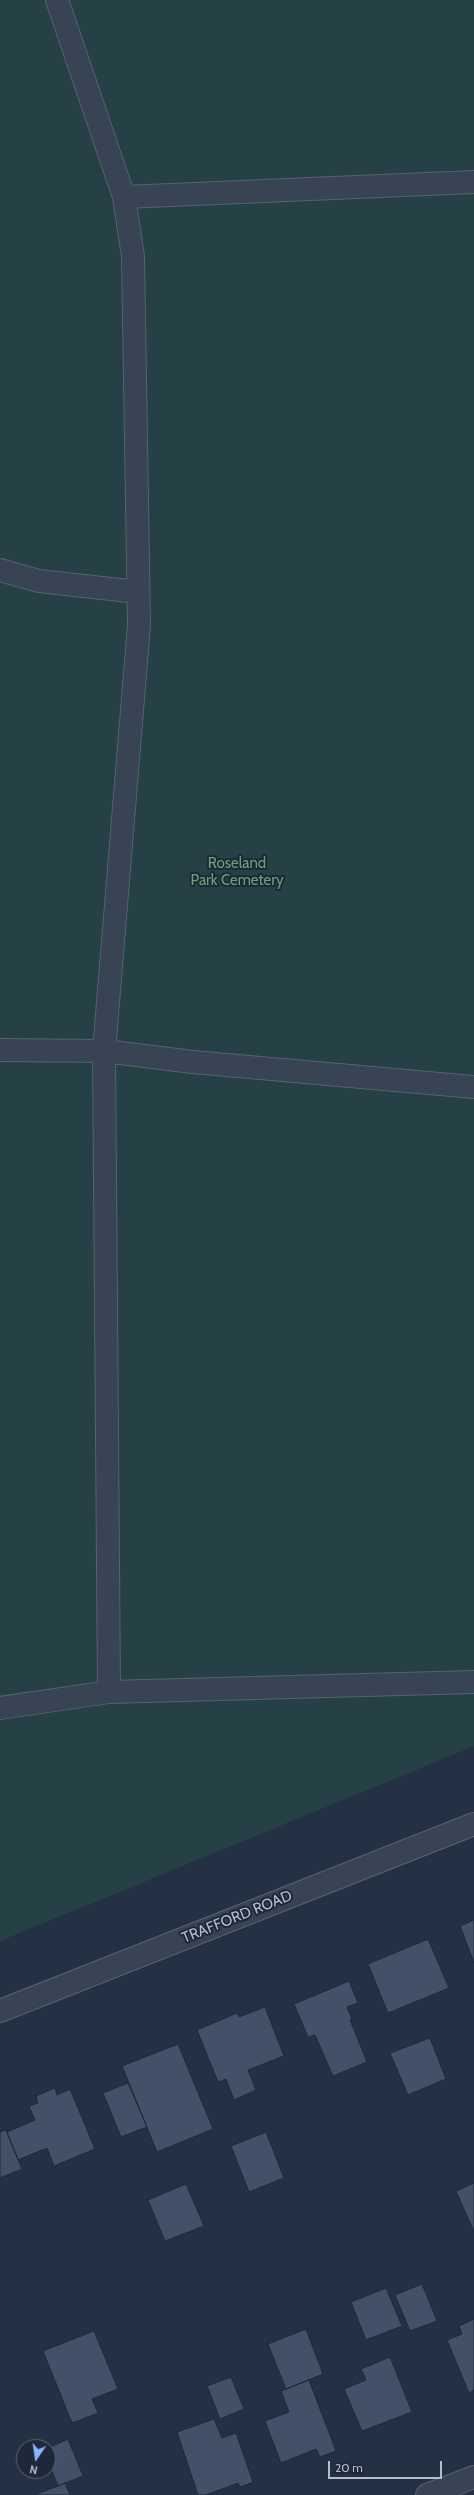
<!DOCTYPE html>
<html>
<head>
<meta charset="utf-8">
<style>
	body { margin:0 }
	#map { position:relative; width:474px; height:2495px; overflow:hidden; background:#243144; font-family:Cabin,sans-serif }
	canvas { display:block }
	.north { position:absolute; left:16px; top:2439px; width:40px; height:40px; box-sizing:border-box; background:#1d2839; border:1px solid #5a6474; border-radius:50%; rotate:193deg; font-size:11px; font-weight:700; line-height:16px; text-align:center; color:#b5becd }
	.north::after { content:''; display:block; margin:auto; width:14px; height:18px; background:#89b5ff; clip-path:polygon(50% 0,100% 100%,50% 72%,0 100%) }
	.scale { position:absolute; left:328px; top:2461px; width:114px; height:18px; box-sizing:border-box; border:2px solid #b5becd; border-top:0; padding-left:5px; font-size:12px; line-height:14px; white-space:nowrap; color:#b5becd; -webkit-text-stroke:3px #1d2839; paint-order:stroke }
</style>
</head>
<body>
<div id="map">
<canvas width="474" height="2495"></canvas>
<div class="north">N</div>
<div class="scale">20 m</div>
</div>
<script>
const c = document.querySelector('canvas').getContext('2d');
c.lineJoin = 'round';
function paint(path, color) { c.fillStyle = color; c.fill(path, 'evenodd'); }
const poly = rows => new Path2D(rows.map(r => 'M' + r).join(''));
function trace(path, color, width, dash) { c.strokeStyle = color; c.lineWidth = width; c.lineCap = dash ? 'butt' : 'round'; c.setLineDash(dash || []); c.stroke(path); }
function write(font, color, halo, rows, align = 'center') {
  c.font = font + ' Cabin,sans-serif'; c.lineWidth = 4; c.setLineDash([]); c.textBaseline = 'middle'; c.strokeStyle = halo; c.fillStyle = color; for (const [text, x, y, turn = 0] of rows) {
    c.save(); c.translate(x, y); c.rotate((+turn || 0) * Math.PI / 180); c.textAlign = isNaN(turn) ? turn : align; if (halo) c.strokeText(text, 0, 0); c.fillText(text, 0, 0); c.restore();
  }
}
paint(poly([
	[0,0,474,0,474,1746,0,1941]
]), '#264145');
const building = poly([
	[474,1920,474,1963,460,1926,474,1920],
	[428,1939,449,1988,388,2013,368,1964,428,1939],
	[349,1981,358,2003,347,2007,352,2019,350,2020,367,2062,333,2076,315,2035,308,2037,294,2004,349,1981],
	[265,2007,284,2056,248,2070,256,2090,234,2100,226,2079,218,2082,197,2030,237,2013,239,2017,265,2007],
	[430,2038,446,2079,408,2095,390,2053,430,2038],
	[178,2044,213,2129,157,2152,122,2066,178,2044],
	[128,2083,147,2127,121,2137,103,2093,128,2083],
	[55,2088,57,2095,70,2089,95,2149,54,2166,47,2148,18,2160,7,2132,35,2120,29,2106,38,2103,36,2096,55,2088],
	[6,2130,22,2169,0,2178,0,2132,6,2130],
	[266,2132,284,2178,249,2192,231,2146,266,2132],
	[474,2183,474,2232,456,2191,474,2183],
	[186,2184,204,2226,165,2241,148,2200,186,2184],
	[422,2284,437,2321,410,2331,395,2295,422,2284],
	[386,2288,402,2326,366,2340,351,2302,386,2288],
	[474,2319,474,2390,469,2393,447,2340,462,2334,459,2326,474,2319],
	[306,2329,323,2374,286,2389,268,2344,306,2329],
	[94,2331,118,2389,92,2399,98,2413,72,2423,43,2351,94,2331],
	[390,2357,412,2412,362,2431,344,2389,366,2380,361,2369,390,2357],
	[231,2377,244,2409,220,2419,207,2386,231,2377],
	[309,2380,336,2451,320,2457,316,2449,281,2463,265,2421,289,2412,281,2391,309,2380],
	[214,2419,222,2438,236,2433,253,2482,240,2487,238,2483,206,2495,198,2495,177,2432,214,2419],
	[68,2439,83,2476,58,2486,48,2461,48,2448,68,2439],
	[65,2483,70,2495,34,2495,58,2486,65,2483]
]);
paint(building, '#425167');
trace(building, '#1f2a3b', 1);
const minor = poly([
	[57,0,124,197,133,256,139,625,104,1051,109,1692],
	[124,197,474,182],
	[0,570,39,581,138,592],
	[0,1050,104,1051,193,1062,474,1087],
	[0,1708,109,1692,474,1682],
	[0,2011,474,1824],
	[427,2495,474,2477]
]);
trace(minor, '#566171', 24);
trace(minor, '#384353', 22);
write('15px', '#6aa177', '#1d2839', [
	["Roseland",237,864],
	["Park Cemetery",237,881]
]);
write('15px', '#b5becd', '#1d2839', [
	["TRAFFORD ROAD",237,1917,-22]
]);
</script>
</body>
</html>
